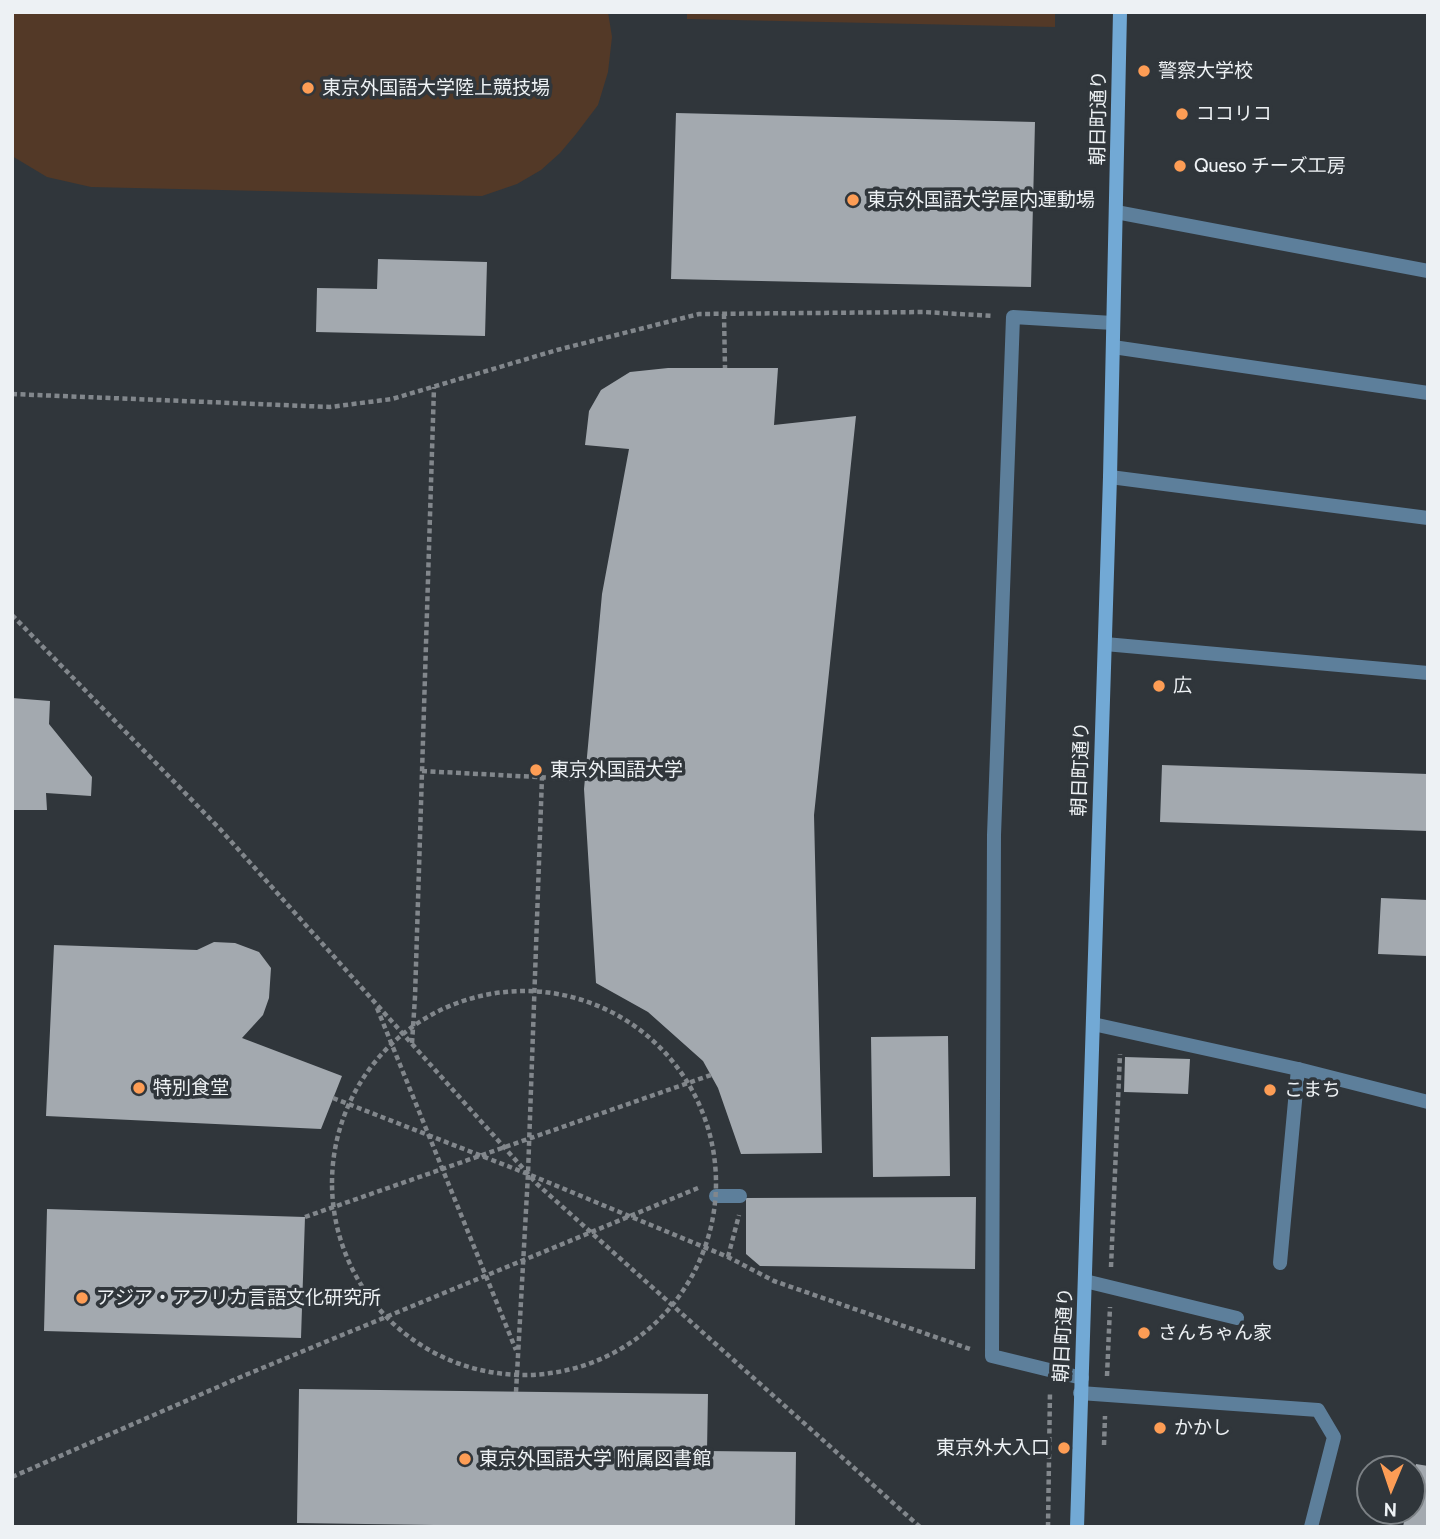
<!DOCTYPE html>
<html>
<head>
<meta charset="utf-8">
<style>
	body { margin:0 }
	#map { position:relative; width:1440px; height:1539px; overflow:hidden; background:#30363b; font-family:Cabin,sans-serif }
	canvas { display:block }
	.frame { position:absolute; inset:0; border:14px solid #edf1f4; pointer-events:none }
	.north { position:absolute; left:1356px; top:1455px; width:70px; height:70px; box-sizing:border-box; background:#30363b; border:2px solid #7c8185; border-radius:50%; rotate:182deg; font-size:19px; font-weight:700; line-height:28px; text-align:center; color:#edf1f4 }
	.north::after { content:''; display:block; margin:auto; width:24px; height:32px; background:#fd9d55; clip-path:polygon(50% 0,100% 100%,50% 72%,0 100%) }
</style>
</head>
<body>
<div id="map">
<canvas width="1440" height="1539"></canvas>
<div class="frame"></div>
<div class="north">N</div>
</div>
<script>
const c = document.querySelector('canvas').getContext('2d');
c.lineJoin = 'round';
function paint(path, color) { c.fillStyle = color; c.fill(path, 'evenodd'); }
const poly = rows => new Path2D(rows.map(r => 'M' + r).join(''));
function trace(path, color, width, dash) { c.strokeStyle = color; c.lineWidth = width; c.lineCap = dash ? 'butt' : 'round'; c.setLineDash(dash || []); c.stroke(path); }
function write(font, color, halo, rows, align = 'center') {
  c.font = font + ' Cabin,"Noto Sans JP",sans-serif'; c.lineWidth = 7; c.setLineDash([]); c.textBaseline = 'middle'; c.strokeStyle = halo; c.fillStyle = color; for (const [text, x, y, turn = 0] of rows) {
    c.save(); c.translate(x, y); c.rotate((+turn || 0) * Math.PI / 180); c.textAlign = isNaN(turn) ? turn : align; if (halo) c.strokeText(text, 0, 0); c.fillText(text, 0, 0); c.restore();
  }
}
paint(poly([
	[12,12,608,12,612,37,608,72,598,105,576,134,560,153,541,170,517,184,482,196,91,187,47,177,12,156],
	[687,12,1055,12,1055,27,687,19]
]), '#533927');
paint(poly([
	[676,113,1035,122,1031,287,671,279],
	[378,259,487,262,485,336,316,332,317,288,377,289],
	[668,368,778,368,774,425,856,416,814,815,822,1153,741,1154,718,1088,703,1061,648,1012,596,983,584,789,602,594,629,449,585,445,589,411,601,390,630,372],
	[12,698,50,701,49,724,92,777,91,796,46,793,47,810,12,810],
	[1162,765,1428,774,1428,831,1160,822],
	[1381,898,1428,900,1428,956,1378,954],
	[214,942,235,943,259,952,271,968,269,998,263,1015,242,1038,342,1076,321,1129,46,1116,54,945,197,950],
	[948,1036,950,1176,873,1177,871,1037],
	[1125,1057,1190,1059,1188,1094,1124,1092],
	[976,1197,975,1269,760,1266,746,1254,746,1198],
	[47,1209,305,1217,301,1338,44,1331],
	[299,1389,708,1394,707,1451,796,1452,795,1527,570,1527,297,1523],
	[1416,1464,1428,1466,1428,1527,1403,1527,1406,1511,1412,1511,1412,1481]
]), '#a3a9af');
trace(poly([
	[724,314,725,368],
	[12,394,330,407,392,399,557,350,699,314,924,312,993,316],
	[12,615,220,829,537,1184,920,1527],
	[422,771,575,779],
	[377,1008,516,1350],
	[412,1043,415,997,434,387],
	[333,1098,528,1174,728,1257,774,1281,970,1349],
	[305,1217,711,1075],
	[728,1257,739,1215],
	[1111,1267,1120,1054],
	[1107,1376,1110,1307],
	[516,1392,528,1174,542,777],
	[1104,1445,1105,1416],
	[12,1477,243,1376,698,1188],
	[1048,1527,1050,1391]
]), '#82878c', 4.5, [5, 3.5]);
trace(poly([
	[1280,1263,1298,1069],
	[1085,1281,1237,1318],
	[1080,1393,1318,1410,1334,1437,1311,1527]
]), '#5d7f9b', 14);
trace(poly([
	[1116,212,1428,271],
	[1113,347,1428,393],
	[1110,477,1428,518],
	[1105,644,1428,673],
	[1093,1024,1298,1069,1428,1102],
	[716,1196,740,1196],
	[1082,1378,992,1356,994,835,1013,317,1113,323]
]), '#5d7f9b', 14);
trace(poly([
	[1077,1527,1110,477,1120,12]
]), '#72a9d5', 14);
trace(poly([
	'332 1183a192 192 0 1 1 384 0a192 192 0 1 1-384 0Z'
]), '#82878c', 4.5, [5, 3.5]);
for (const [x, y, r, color] of [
	[1144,71,7,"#fd9d55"],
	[308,88,7,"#fd9d55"],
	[1182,114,7,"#fd9d55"],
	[1180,166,7,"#fd9d55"],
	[853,200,7,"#fd9d55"],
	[1159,686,7,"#fd9d55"],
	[536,770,7,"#fd9d55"],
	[139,1088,7,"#fd9d55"],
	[1270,1090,7,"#fd9d55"],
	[82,1298,7,"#fd9d55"],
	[1144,1333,7,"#fd9d55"],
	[1160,1428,7,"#fd9d55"],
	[1064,1448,7,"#fd9d55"],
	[465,1459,7,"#fd9d55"]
]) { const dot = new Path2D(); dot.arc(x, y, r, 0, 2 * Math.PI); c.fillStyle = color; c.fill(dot); trace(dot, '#30363b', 2.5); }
write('19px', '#edf1f4', '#30363b', [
	["警察大学校",1158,71],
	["東京外国語大学陸上競技場",322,88],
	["ココリコ",1196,114],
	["Queso チーズ工房",1194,166],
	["東京外国語大学屋内運動場",867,200],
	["広",1173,686],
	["東京外国語大学",550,770],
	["特別食堂",153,1088],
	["こまち",1284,1090],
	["アジア・アフリカ言語文化研究所",96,1298],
	["さんちゃん家",1158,1333],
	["かかし",1174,1428],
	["東京外大入口",1050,1448,"right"],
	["東京外国語大学 附属図書館",479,1459]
], 'left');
write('19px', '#edf1f4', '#30363b', [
	["朝日町通り",1099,118,-89],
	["朝日町通り",1081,769,-88],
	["朝日町通り",1064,1335,-87]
]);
</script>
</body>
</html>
